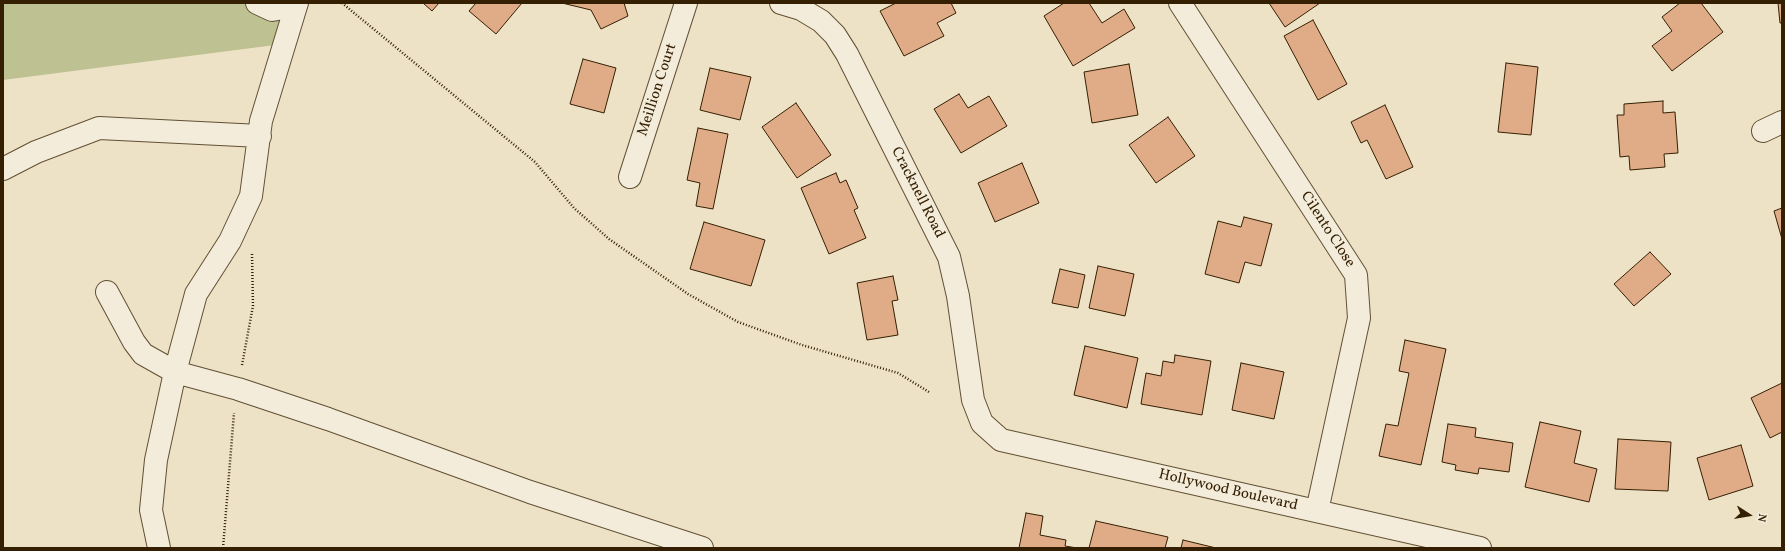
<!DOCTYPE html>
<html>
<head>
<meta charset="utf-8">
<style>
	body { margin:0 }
	#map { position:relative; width:1785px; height:551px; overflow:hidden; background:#ede1c6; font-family:Vollkorn,serif }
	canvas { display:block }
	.frame { position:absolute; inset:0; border:4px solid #341f02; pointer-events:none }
	.north { position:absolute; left:1729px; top:495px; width:40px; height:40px; -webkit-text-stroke:3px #f3ecda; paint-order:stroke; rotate:102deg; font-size:11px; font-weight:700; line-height:16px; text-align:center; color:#341f02 }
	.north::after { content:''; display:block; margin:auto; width:14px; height:18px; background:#341f02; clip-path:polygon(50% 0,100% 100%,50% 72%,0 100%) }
</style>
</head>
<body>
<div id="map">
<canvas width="1785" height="551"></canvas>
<div class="frame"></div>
<div class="north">N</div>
</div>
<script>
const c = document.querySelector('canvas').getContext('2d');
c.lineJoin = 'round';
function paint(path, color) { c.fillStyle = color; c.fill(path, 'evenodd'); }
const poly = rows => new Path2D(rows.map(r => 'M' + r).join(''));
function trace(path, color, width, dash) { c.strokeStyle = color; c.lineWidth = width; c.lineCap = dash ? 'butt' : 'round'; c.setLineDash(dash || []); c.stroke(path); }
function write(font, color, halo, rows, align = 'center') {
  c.font = font + ' Vollkorn,serif'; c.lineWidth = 3.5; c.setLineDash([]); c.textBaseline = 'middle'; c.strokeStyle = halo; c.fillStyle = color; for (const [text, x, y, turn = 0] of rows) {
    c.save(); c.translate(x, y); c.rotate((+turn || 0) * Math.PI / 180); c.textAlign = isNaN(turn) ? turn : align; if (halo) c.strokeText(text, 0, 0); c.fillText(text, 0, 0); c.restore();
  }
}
paint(poly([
	[3,3,284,3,275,45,3,80]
]), '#bec191');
const building = poly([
	[423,3,439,3,432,11,423,3],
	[476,3,522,3,496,34,469,11,476,3],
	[562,3,624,3,628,16,601,29,591,10,562,3],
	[896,3,951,3,956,13,937,23,944,36,904,56,880,11,896,3],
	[1064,3,1089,3,1102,23,1124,9,1135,28,1073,66,1044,16,1064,3],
	[1269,3,1320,3,1285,27,1269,3],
	[1680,3,1701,3,1723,32,1672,71,1652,46,1672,31,1662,17,1680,3],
	[1778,3,1782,3,1782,23,1780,23,1778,3],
	[1313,20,1347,84,1318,100,1284,36,1313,20],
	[583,59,616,68,604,113,570,104,583,59],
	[1506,63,1538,67,1531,135,1498,132,1506,63],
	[1129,64,1138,115,1092,123,1084,72,1129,64],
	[710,68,751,77,740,120,700,110,710,68],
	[959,94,968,108,989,96,1007,126,961,153,934,109,959,94],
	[1663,101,1663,113,1675,112,1678,153,1664,154,1665,167,1630,170,1629,156,1620,157,1617,115,1624,115,1624,104,1663,101],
	[796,103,831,155,797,178,762,127,796,103],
	[1385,105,1413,167,1386,179,1367,140,1361,143,1351,122,1385,105],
	[1168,117,1195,156,1156,183,1129,145,1168,117],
	[698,128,728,134,713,209,696,206,700,183,687,180,698,128],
	[1022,163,1039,203,995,222,978,183,1022,163],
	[836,173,840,183,846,180,858,208,854,210,866,238,829,254,801,188,836,173],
	[1782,208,1782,239,1774,211,1782,208],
	[1244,217,1272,224,1261,266,1245,262,1239,283,1205,274,1218,221,1241,227,1244,217],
	[704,222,765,240,751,286,690,269,704,222],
	[1650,252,1671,274,1634,306,1614,284,1650,252],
	[1098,266,1134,274,1125,316,1089,308,1098,266],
	[1060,269,1085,275,1078,308,1052,303,1060,269],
	[893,276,898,300,892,301,898,335,867,340,857,283,893,276],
	[1405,340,1446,349,1421,465,1379,456,1386,424,1398,426,1409,373,1399,371,1405,340],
	[1085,346,1138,358,1127,408,1074,395,1085,346],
	[1175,355,1211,361,1202,415,1141,404,1146,373,1161,376,1163,361,1174,363,1175,355],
	[1241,363,1284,372,1274,419,1232,410,1241,363],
	[1782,383,1782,432,1770,438,1751,398,1782,383],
	[1540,422,1581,431,1574,463,1597,469,1589,502,1525,487,1540,422],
	[1448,424,1476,428,1475,437,1513,443,1509,472,1479,468,1478,474,1455,470,1456,465,1442,462,1448,424],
	[1618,439,1671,442,1668,491,1615,489,1618,439],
	[1741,445,1753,486,1709,500,1697,458,1741,445],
	[1026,513,1043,516,1040,535,1066,540,1065,546,1077,548,1019,548,1026,513],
	[1096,521,1168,537,1165,548,1089,548,1096,521],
	[1183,540,1216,548,1181,548,1183,540]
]);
paint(building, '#e0ac87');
trace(building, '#341f02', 1);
const minor = poly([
	[257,3,272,10,296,6,297,3],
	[781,3,801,9,821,21,835,35,847,54,949,257,958,296,973,400,982,423,1001,440,1480,548],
	[1180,3,1356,275,1359,318,1317,511],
	[1763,131,1782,122],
	[3,169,36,152,99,128,260,136],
	[630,177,686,3],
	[107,292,134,342,143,354,175,372,238,389,328,419,530,492,702,548],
	[159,548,151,510,156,460,175,372,196,294,230,241,251,196,261,121,296,6]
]);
trace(minor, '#625033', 24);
trace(poly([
	[342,3,535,162,574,208,609,239,688,294,738,322,802,345,898,373,929,392],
	[242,365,253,306,252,254],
	[223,548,234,413]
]), '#341f02', 2.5, [1, 2]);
trace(minor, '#f3ecda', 22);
write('15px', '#341f02', '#f3ecda', [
	["Meillion Court",658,90,-72],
	["Cracknell Road",917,193,63],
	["Cilento Close",1327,230,57],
	["Hollywood Boulevard",1228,491,13]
]);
</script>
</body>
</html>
